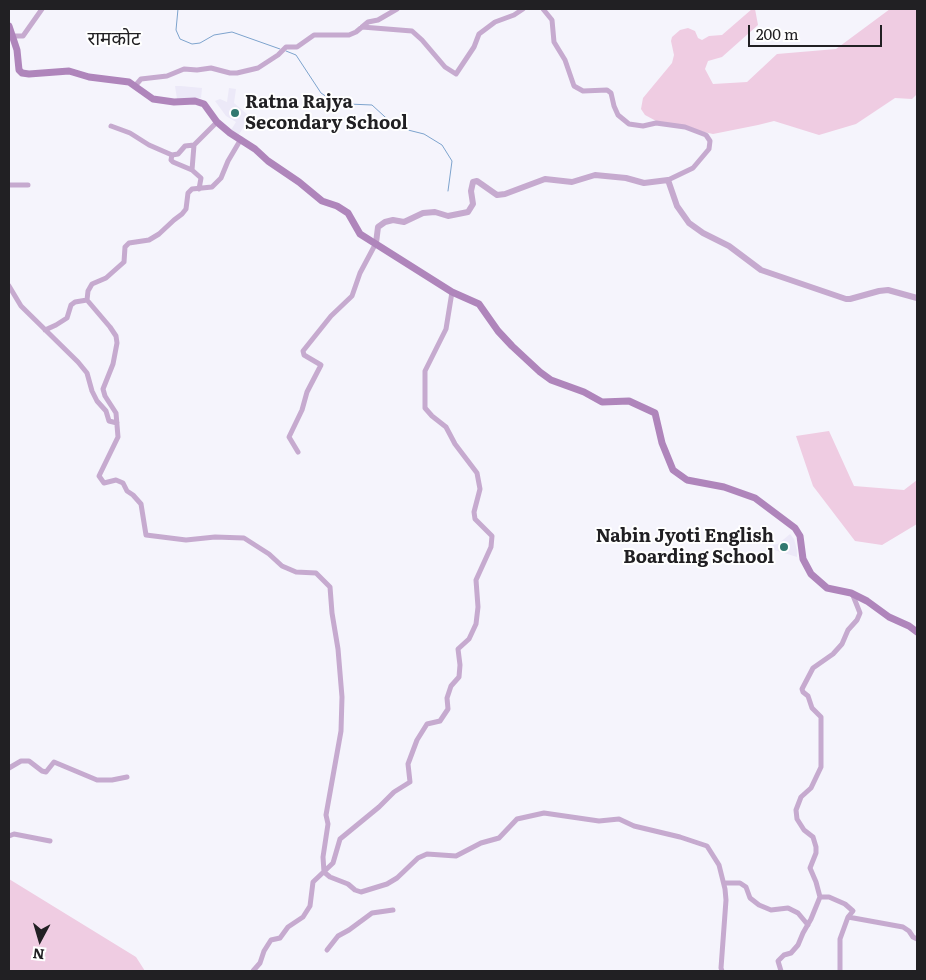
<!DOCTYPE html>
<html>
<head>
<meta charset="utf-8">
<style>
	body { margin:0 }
	#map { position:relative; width:926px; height:980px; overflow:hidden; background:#f5f4fc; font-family:Literata,serif }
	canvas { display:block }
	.frame { position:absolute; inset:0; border:10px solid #212023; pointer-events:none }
	.north { position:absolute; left:15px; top:915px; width:50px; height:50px; -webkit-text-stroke:4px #fff; paint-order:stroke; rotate:186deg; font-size:14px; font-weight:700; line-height:20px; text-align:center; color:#212023 }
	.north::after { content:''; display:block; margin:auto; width:18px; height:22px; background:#212023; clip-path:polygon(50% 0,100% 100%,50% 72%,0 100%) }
	.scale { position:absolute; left:748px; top:25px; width:134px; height:22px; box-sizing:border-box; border:2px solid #212023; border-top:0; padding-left:6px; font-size:15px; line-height:18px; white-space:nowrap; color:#212023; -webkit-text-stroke:4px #fff; paint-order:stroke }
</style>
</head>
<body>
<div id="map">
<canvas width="926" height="980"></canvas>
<div class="frame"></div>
<div class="north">N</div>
<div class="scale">200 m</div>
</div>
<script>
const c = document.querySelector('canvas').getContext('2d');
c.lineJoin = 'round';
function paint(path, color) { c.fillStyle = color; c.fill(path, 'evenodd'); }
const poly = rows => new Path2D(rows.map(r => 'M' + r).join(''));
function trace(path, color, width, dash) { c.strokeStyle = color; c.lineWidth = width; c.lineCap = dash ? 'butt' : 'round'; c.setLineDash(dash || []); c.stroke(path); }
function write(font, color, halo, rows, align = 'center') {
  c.font = font + ' Literata,"Noto Sans Devanagari",serif'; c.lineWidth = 4; c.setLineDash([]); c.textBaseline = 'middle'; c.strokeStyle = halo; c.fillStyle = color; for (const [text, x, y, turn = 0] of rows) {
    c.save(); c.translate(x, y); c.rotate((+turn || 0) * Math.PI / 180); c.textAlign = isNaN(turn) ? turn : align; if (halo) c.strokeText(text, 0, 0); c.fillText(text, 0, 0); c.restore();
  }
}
paint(poly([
	[175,86,181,86,202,88,201,98,177,99],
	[229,88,236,89,234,103,248,115,248,120,238,136,231,130,236,122,226,116,215,101,220,99,227,102],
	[790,534,794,539,797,550,797,557,771,549,773,545,778,544]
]), '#ece9f8');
paint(poly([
	[752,9,755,9,758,25,722,57,708,61,705,69,713,84,747,82,777,54,836,49,890,9,917,9,917,94,912,99,895,98,856,124,819,135,774,121,758,125,713,134,658,122,645,115,641,109,643,98,672,63,674,55,671,41,672,37,680,30,688,28,695,31,698,38,702,40,709,36,722,35],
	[829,431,854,486,904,490,917,480,917,524,882,545,855,541,813,486,796,436],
	[9,879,136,957,145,971,9,971]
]), '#efcce2');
trace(poly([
	[178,9,176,30,180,39,192,44,200,43,214,35,232,32,280,49],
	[286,51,296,55,321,93,330,99,348,104,372,105,396,127,424,134,442,145,452,161,448,191]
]), '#7da3cd', 1);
trace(poly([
	[543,9,552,20,554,42,565,60,574,86,583,91,607,90,611,93,614,106,618,115,629,124,643,126,656,123,685,127,706,135,710,141,709,149,693,168,668,180],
	[362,27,412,31,422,40,445,67,456,74,474,47,479,34,495,22,514,15,523,9],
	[13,36,23,36,42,9],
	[135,86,141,79,167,76,184,69,197,70,211,68,230,73,237,73,258,68,278,55,286,47,297,47,314,35,349,35,356,32,368,22,378,20,397,9],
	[111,126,130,133,149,145,172,155,178,154,185,146,194,145],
	[241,139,228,161,221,178,212,187,192,189,188,193,186,209,182,214,174,220,159,234,149,240,129,243,125,247,124,262,106,278,92,284,88,291,87,300,110,327,116,336,117,343,113,364,103,389,105,396,116,413,118,437,99,476,104,483,116,480,123,483,127,491,133,495,141,504,146,535,186,540,215,537,244,538,269,554,282,566,296,572,316,573,330,587,332,613,338,649,342,697,341,731,326,815,328,824,323,857,324,872],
	[172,155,171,160,173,162,192,170],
	[9,185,28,185],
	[199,189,201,178,192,170,194,145,217,122],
	[9,286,21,306,78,362,87,373,92,391,97,401,106,411,109,421,117,423],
	[45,330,56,325,67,318,71,305,75,302,87,300],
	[298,452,289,437,302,410,307,392,321,365,304,355,303,351,331,316,352,296,360,273,376,243],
	[9,768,21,761,29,761,42,771,46,772,54,762,97,780,112,780,127,777],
	[9,836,14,834,50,841],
	[324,872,330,877,348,884,355,890,361,892,387,884,397,878,418,858,427,854,456,856,481,843,499,838,517,819,544,813,599,821,619,819,634,826,680,837,707,846,719,865,725,889,726,900,721,968,722,971],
	[724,883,740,883,746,887,750,898,759,905,771,910,788,908,798,913,808,925],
	[848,917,853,911,845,904,829,897,820,897,816,882,810,868,816,853,816,847,813,837,804,830,797,819,796,810,801,797,811,788,821,767,821,717,812,708,808,696,803,692,802,689,813,668,833,654,842,644,848,630,857,620,860,613,852,593],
	[327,950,338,936,349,930,372,913,393,910],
	[253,971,260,963,264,951,271,940,280,938,288,927,303,917,310,906,313,882,333,863,340,839,379,807,394,792,410,782,408,764,417,740,427,724,440,721,448,709,447,698,451,686,459,677,460,665,458,649,469,639,476,624,478,607,476,580,491,547,492,536,475,519,474,512,480,489,477,473,455,444,446,427,432,416,425,408,425,371,446,329,452,292],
	[781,971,778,961,784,955,791,953,798,945,803,933,811,919,820,897],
	[840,971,840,939,848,917,903,927,909,931,913,937,917,939]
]), '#c6aacf', 5);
trace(poly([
	[376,243,378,227,385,222,393,220,404,222,423,213,435,212,448,216,468,212,473,204,471,191,473,182,477,181,497,195,505,194,545,179,572,182,595,175,626,178,644,183,668,180,677,206,689,223,703,233,729,246,761,270,846,299,850,299,879,291,888,290,917,298]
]), '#c6aacf', 6);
trace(poly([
	[9,26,17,50,19,70,22,73,29,74,69,71,89,77,129,82,153,99,174,102,195,101,204,104,217,122,230,133,255,149,268,161,299,182,322,201,337,206,348,213,360,234,452,292,479,304,498,331,512,346,540,372,551,380,584,392,602,402,629,401,655,413,662,443,673,470,687,480,724,487,755,498,795,528,800,536,803,559,811,574,827,588,851,593,867,601,889,617,909,626,917,632]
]), '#af85bb', 7);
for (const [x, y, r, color] of [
	[235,113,5,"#31786f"],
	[784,547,5,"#31786f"]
]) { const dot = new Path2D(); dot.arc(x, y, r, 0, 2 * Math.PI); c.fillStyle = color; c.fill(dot); trace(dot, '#fff', 2); }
write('bold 18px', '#212023', '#fff', [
	["Ratna Rajya",245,103],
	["Secondary School",245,124],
	["Nabin Jyoti English",774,537,"right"],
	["Boarding School",774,558,"right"]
], 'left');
write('19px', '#212023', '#fff', [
	["रामकोट",114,39]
]);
</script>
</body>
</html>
